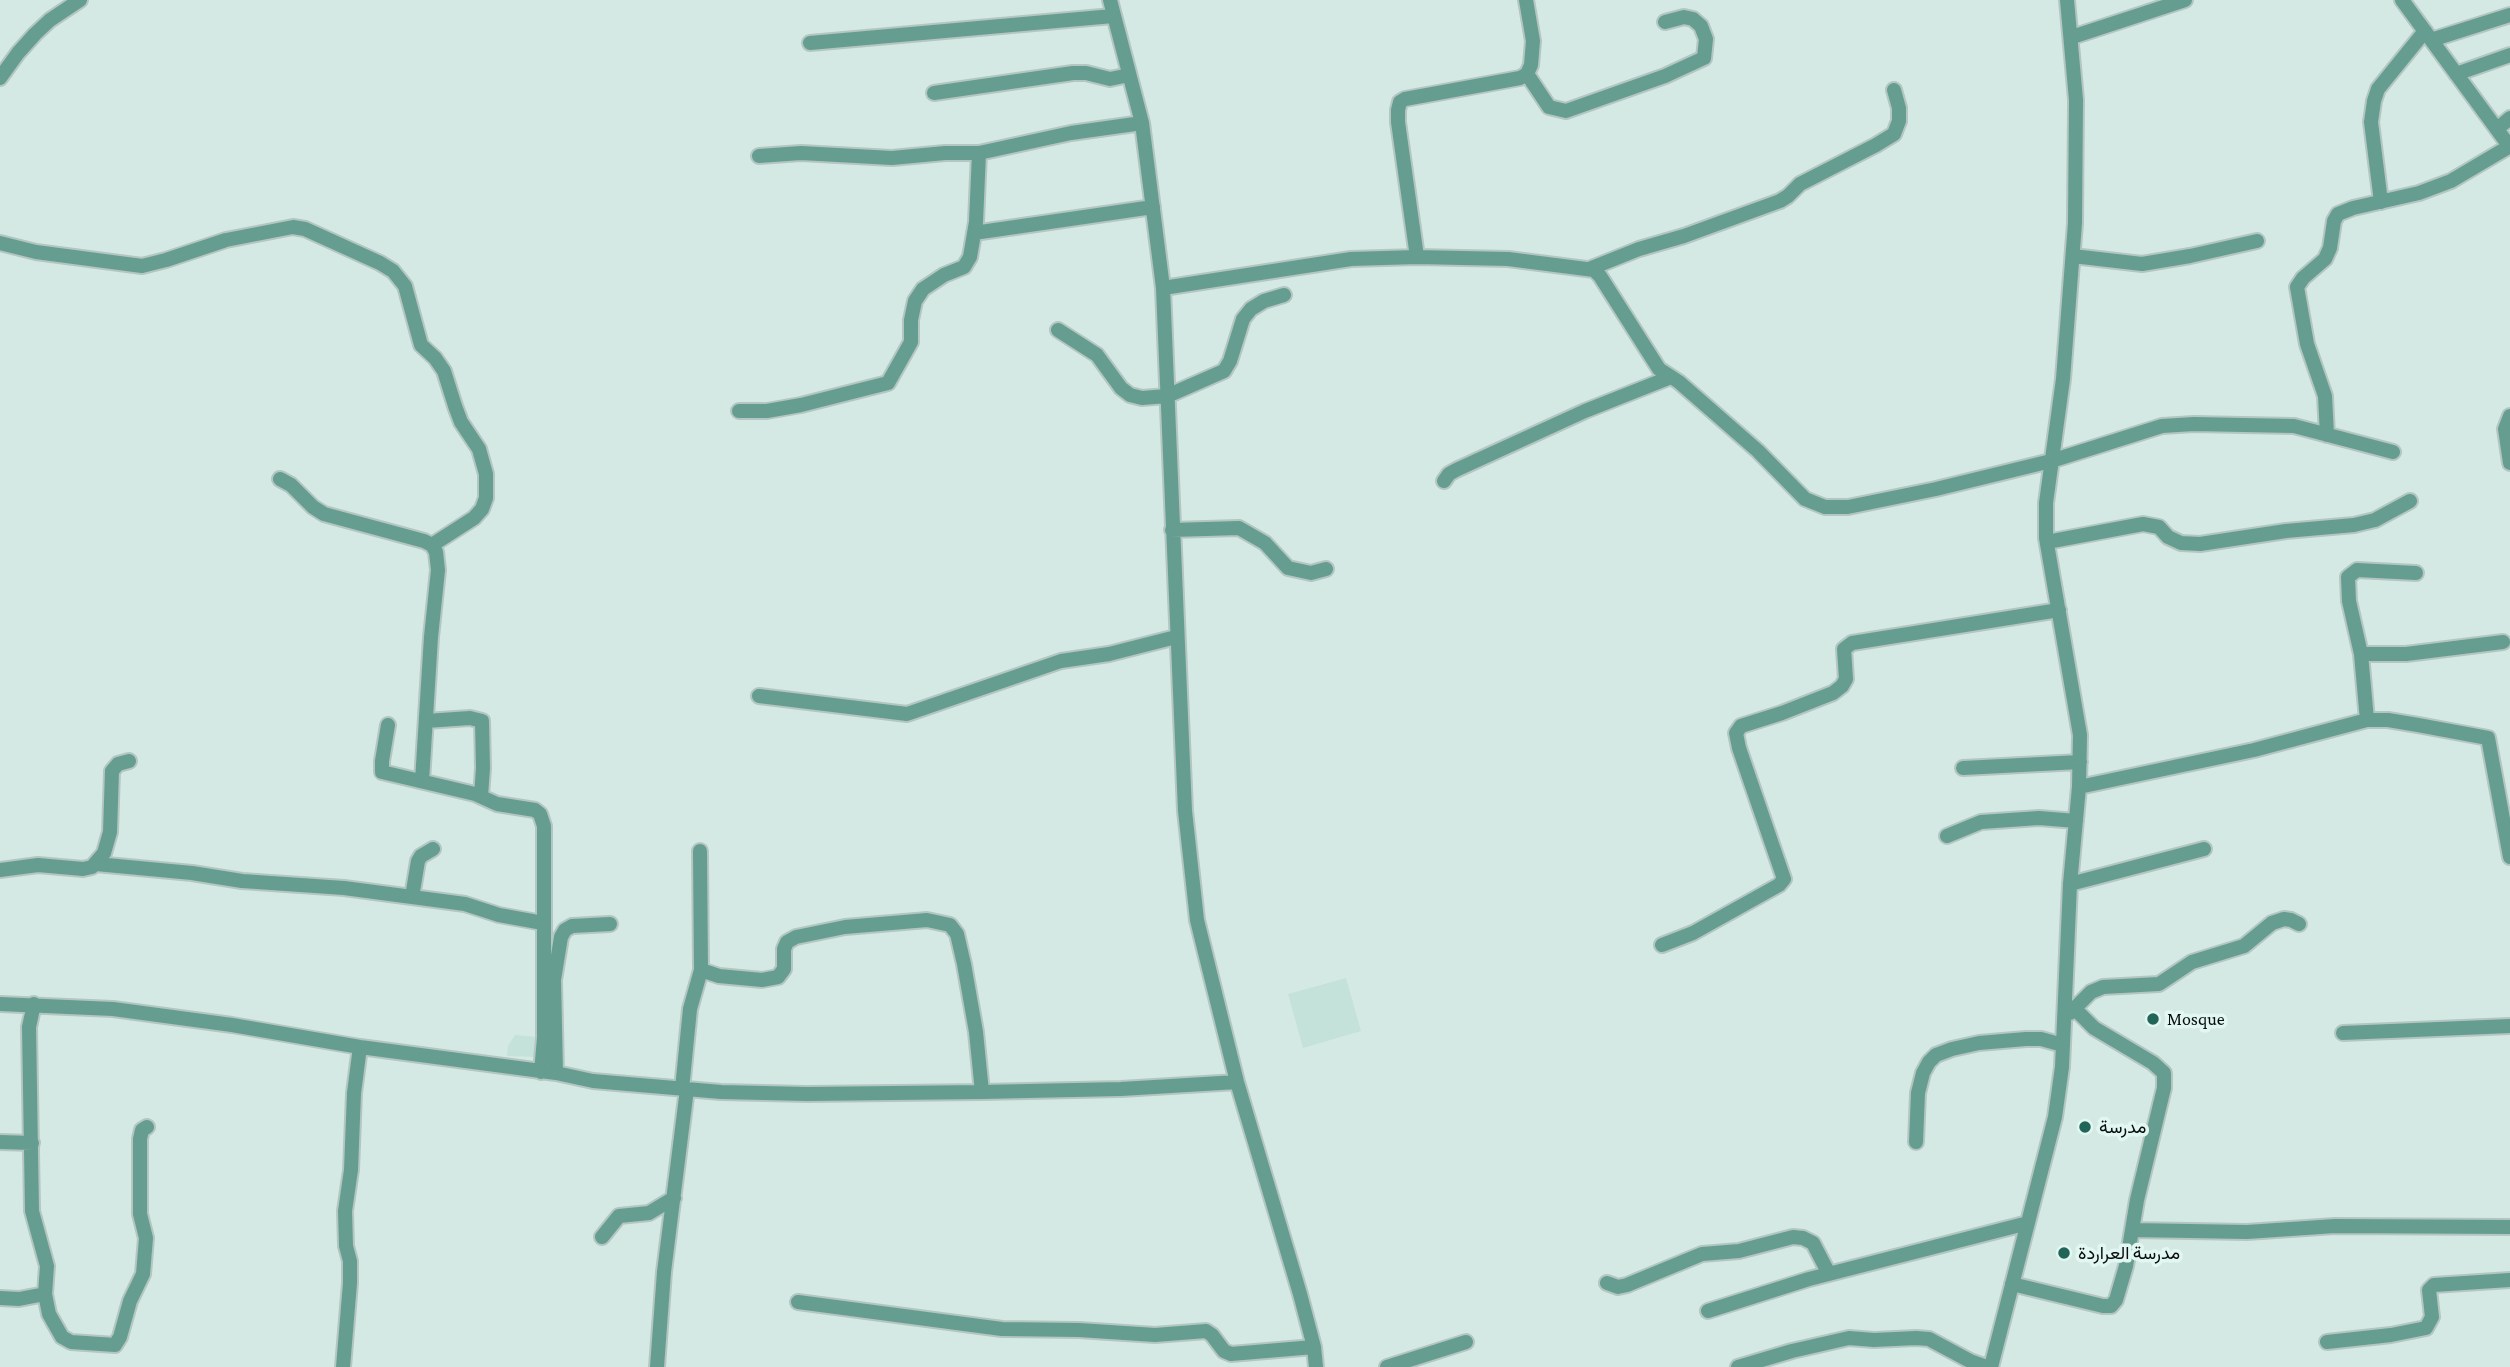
<!DOCTYPE html>
<html>
<head>
<meta charset="utf-8">
<style>
	body { margin:0 }
	canvas { display:block; background:#d5e9e4 }
</style>
</head>
<body>
<canvas width="2510" height="1367"></canvas>
<script>
const c = document.querySelector('canvas').getContext('2d');
c.lineJoin = 'round';
function paint(path, color) { c.fillStyle = color; c.fill(path, 'evenodd'); }
const poly = rows => new Path2D(rows.map(r => 'M' + r).join(''));
function trace(path, color, width, dash) { c.strokeStyle = color; c.lineWidth = width; c.lineCap = dash ? 'butt' : 'round'; c.setLineDash(dash || []); c.stroke(path); }
function write(font, color, halo, rows, align = 'center') {
  c.font = font + ' "Crimson Pro",Vazirmatn,serif'; c.lineWidth = 7; c.setLineDash([]); c.textBaseline = 'middle'; c.strokeStyle = halo; c.fillStyle = color; for (const [text, x, y, turn = 0] of rows) {
    c.save(); c.translate(x, y); c.rotate((+turn || 0) * Math.PI / 180); c.textAlign = isNaN(turn) ? turn : align; if (halo) c.strokeText(text, 0, 0); c.fillText(text, 0, 0); c.restore();
  }
}
paint(poly([
	[1346,978,1361,1031,1303,1048,1288,994],
	[515,1035,538,1037,537,1057,507,1056,508,1046]
]), '#c4e2da');
const minor = poly([
	[1110,0,1142,123,1163,288,1185,811,1197,920,1237,1082,1300,1294,1314,1347,1316,1367],
	[2402,0,2510,147],
	[2072,37,2185,0],
	[2431,40,2510,15],
	[810,43,1113,16],
	[1527,74,1549,107,1566,111,1665,76,1704,58,1706,39,1701,26,1693,19,1684,17,1665,22],
	[2456,74,2510,55],
	[0,78,18,53,35,34,50,20,80,0],
	[934,93,1073,73,1086,73,1110,79,1129,75],
	[2497,129,2510,118],
	[759,156,801,153,892,158,945,153,979,153,1071,133,1142,123],
	[2381,202,2371,122,2374,101,2378,89,2425,31],
	[974,233,1153,207],
	[0,243,36,252,142,266,166,260,226,240,293,227,305,229,380,263,393,271,405,286,421,345,435,358,444,371,455,406,461,422,479,449,486,474,486,498,482,509,474,518,432,545],
	[2073,256,2142,264,2190,256,2257,241],
	[1417,257,1398,122,1398,110,1400,102,1405,99,1520,78,1527,74,1531,65,1533,41,1526,0],
	[1589,269,1639,249,1684,236,1780,201,1788,196,1800,184,1876,145,1894,134,1899,121,1899,108,1894,90],
	[1163,288,1351,259,1417,257,1508,259,1594,270,1600,276,1659,369,1679,382,1758,451,1805,499,1825,507,1848,507,1936,489,2051,461,2162,426,2194,424,2294,426,2393,452],
	[1058,330,1097,355,1121,388,1130,395,1142,398,1167,396,1224,371,1230,361,1243,319,1251,309,1264,301,1284,295],
	[739,411,767,411,801,405,888,383,911,342,911,320,915,301,923,289,944,275,964,267,970,257,976,222,979,153],
	[2510,416,2505,429,2510,463],
	[2327,435,2325,396,2307,344,2297,287,2303,278,2325,259,2330,248,2334,221,2338,214,2353,208,2419,193,2451,181,2510,146],
	[280,479,291,485,313,507,324,514,424,541,432,545,436,552,438,570,431,637,422,781],
	[1444,481,1449,474,1456,470,1585,411,1671,377],
	[1172,530,1239,528,1265,543,1288,568,1311,573,1326,569],
	[2047,542,2143,524,2159,527,2168,537,2181,543,2200,544,2286,531,2354,525,2375,520,2410,501],
	[2361,654,2406,654,2503,642],
	[759,696,907,714,1061,661,1109,654,1176,637],
	[2367,720,2361,654,2349,601,2348,577,2357,570,2416,573],
	[426,721,470,718,482,721,483,768,481,796],
	[388,725,382,761,382,772,475,794,497,804,535,810,540,814,544,826,544,1038,541,1072],
	[1963,768,2080,762],
	[2079,787,2254,750,2367,720,2388,720,2418,725,2488,738,2510,857],
	[1947,836,1981,822,2039,818,2076,821],
	[96,864,192,873,242,881,344,888,465,904,499,915,543,923],
	[0,870,38,865,83,869,92,867,104,853,110,832,112,771,118,764,129,761],
	[2070,884,2204,849],
	[412,897,418,861,421,856,433,849],
	[1662,945,1693,933,1779,885,1784,879,1739,748,1736,733,1741,726,1782,713,1833,693,1842,686,1846,679,1844,649,1852,643,2059,610],
	[701,970,719,976,762,980,778,977,784,969,784,949,787,942,796,937,845,927,927,920,950,925,957,934,964,964,976,1032,982,1092],
	[0,1004,113,1009,232,1025,360,1047,556,1073,593,1081,721,1092,807,1094,982,1092,1121,1089,1237,1082],
	[34,1004,29,1027,32,1211,47,1266,45,1294,49,1314,62,1337,71,1342,115,1345,120,1337,130,1301,143,1274,146,1238,140,1214,140,1139,142,1130,147,1127],
	[2070,1013,2091,992,2103,987,2159,984,2192,962,2244,946,2272,923,2284,919,2291,920,2299,924],
	[2343,1033,2510,1026],
	[556,1073,554,980,561,937,565,930,572,926,610,924],
	[682,1089,690,1009,701,970,700,851],
	[0,1142,32,1143],
	[1916,1142,1918,1093,1923,1073,1929,1062,1936,1055,1952,1049,1979,1043,2026,1039,2041,1039,2063,1045],
	[2132,1230,2247,1232,2335,1226,2510,1227],
	[602,1237,619,1216,649,1213,674,1198],
	[1607,1283,1618,1287,1627,1285,1702,1254,1739,1251,1793,1237,1803,1238,1813,1243,1829,1274],
	[2012,1284,2103,1306,2111,1306,2116,1300,2126,1266,2137,1200,2164,1088,2164,1073,2153,1063,2094,1028,2074,1008],
	[0,1298,19,1299,45,1294],
	[798,1302,1002,1329,1079,1330,1155,1335,1206,1331,1212,1335,1224,1351,1231,1354,1314,1347],
	[1708,1311,1809,1279,2028,1223],
	[2327,1342,2391,1335,2426,1328,2432,1317,2429,1290,2434,1285,2510,1280],
	[343,1367,350,1283,350,1261,346,1246,345,1211,351,1170,354,1093,360,1047],
	[657,1367,664,1272,687,1089],
	[1387,1367,1466,1342],
	[1738,1367,1792,1351,1849,1338,1874,1340,1916,1338,1929,1339,1970,1361,1987,1367],
	[1991,1367,2055,1117,2062,1067,2070,884,2079,787,2080,735,2046,538,2046,503,2063,379,2075,223,2076,100,2067,0]
]);
trace(minor, '#b4c6c1', 18);
trace(minor, '#659e90', 14);
for (const [x, y, r, color] of [
	[2153,1019,7,"#206557"],
	[2085,1127,7,"#206557"],
	[2064,1253,7,"#206557"]
]) { const dot = new Path2D(); dot.arc(x, y, r, 0, 2 * Math.PI); c.fillStyle = color; c.fill(dot); trace(dot, '#e2f7f1', 2.5); }
write('18px', '#070e0c', '#e2f7f1', [
	["Mosque",2167,1019],
	["مدرسة",2099,1127],
	["مدرسة العراردة",2078,1253]
], 'left');
</script>
</body>
</html>
